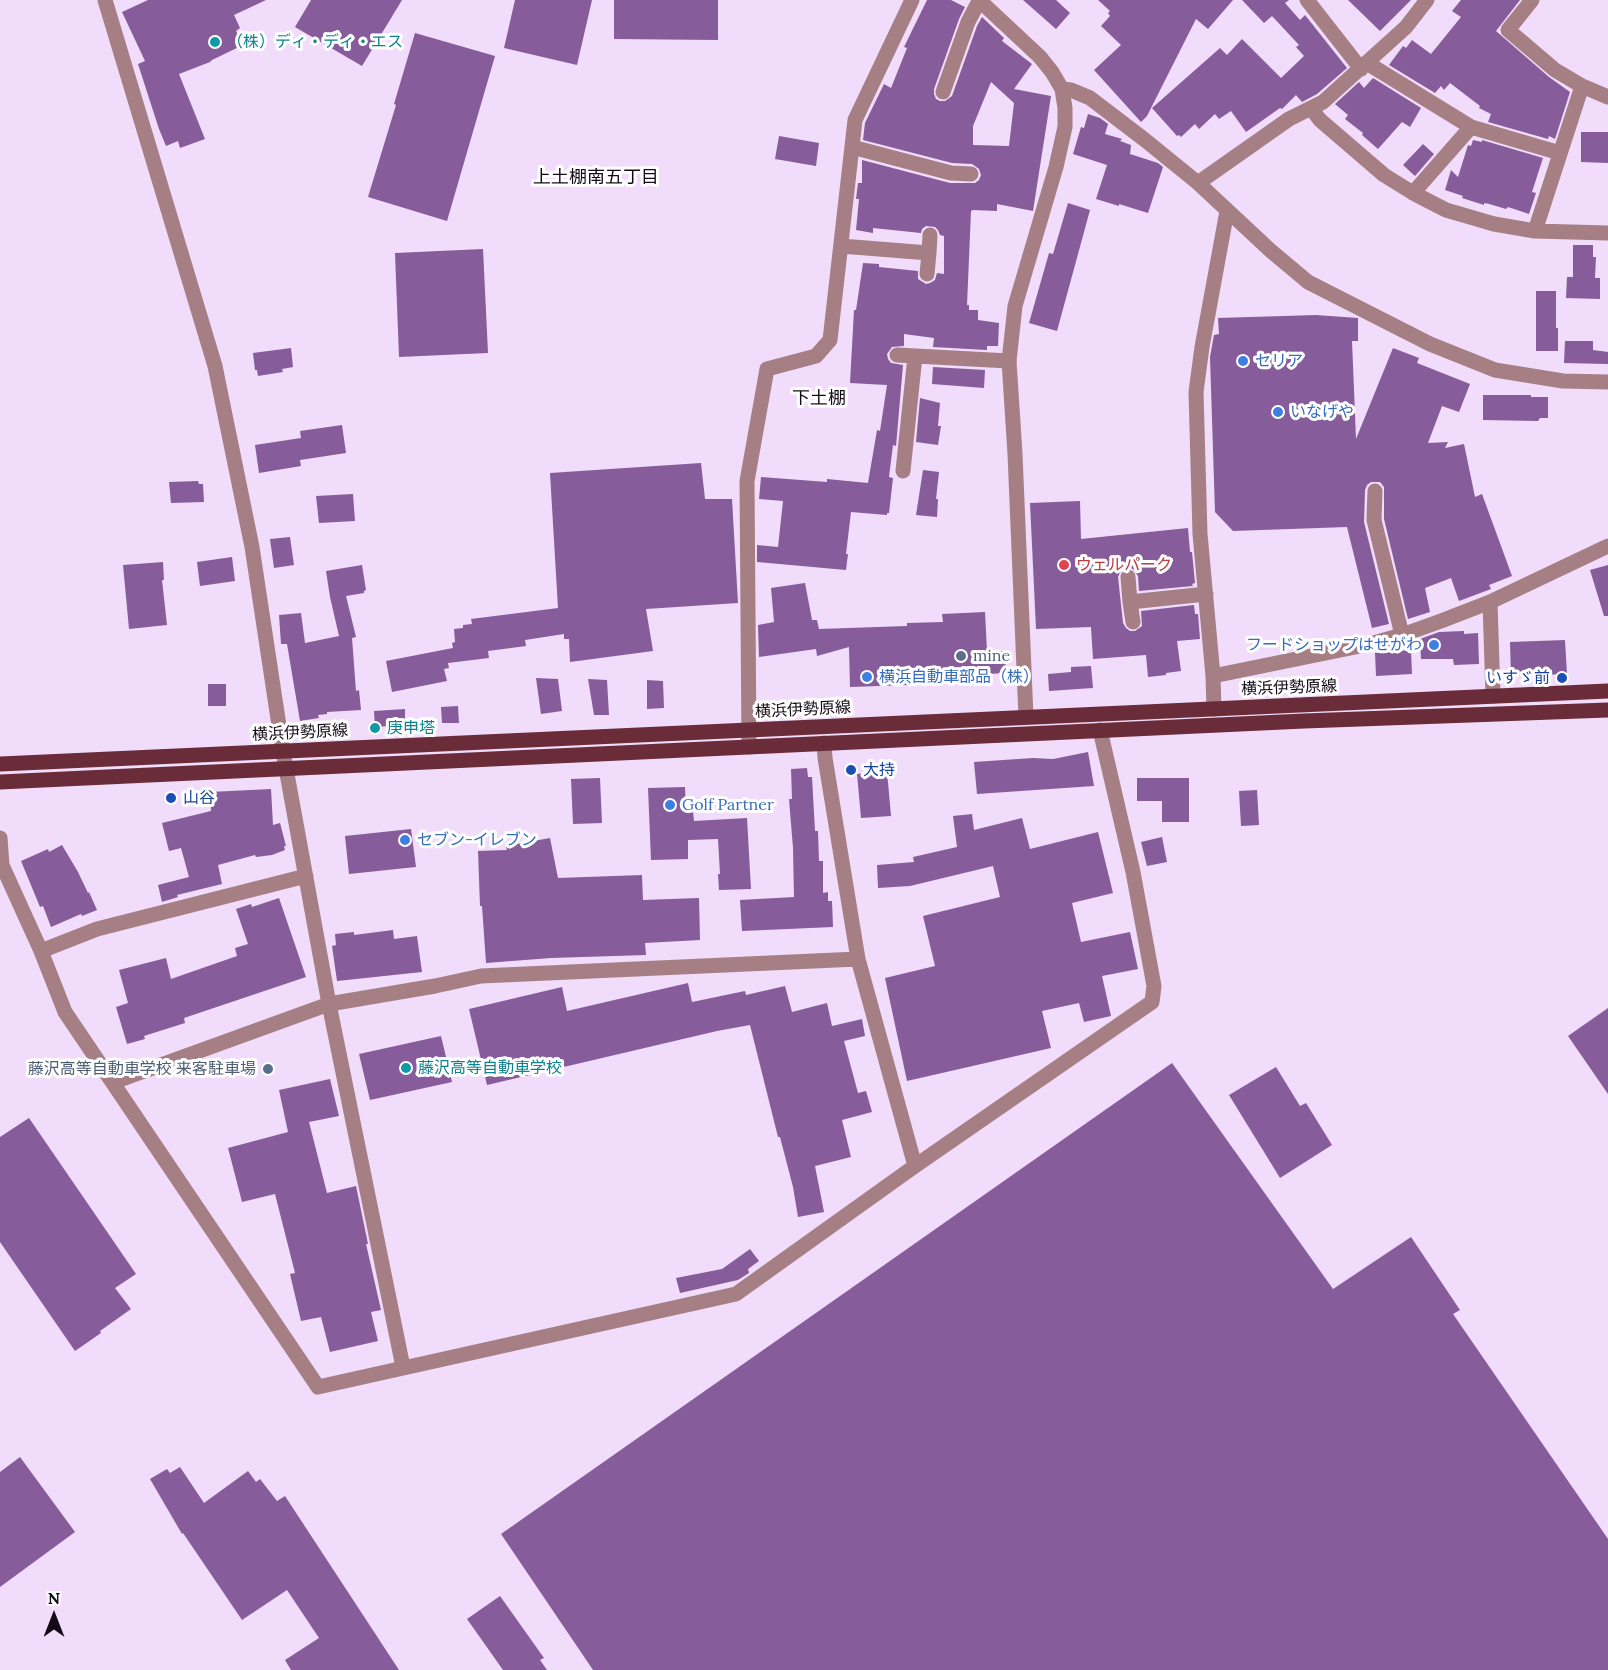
<!DOCTYPE html>
<html>
<head>
<meta charset="utf-8">
<style>
	body { margin:0 }
	#map { position:relative; width:1608px; height:1670px; overflow:hidden; background:#f1dcfb; font-family:Lora,serif }
	canvas { display:block }
	.north { position:absolute; left:24px; top:1586px; width:60px; height:60px; -webkit-text-stroke:4px #fff; paint-order:stroke; rotate:0deg; font-size:16px; font-weight:700; line-height:24px; text-align:center; color:#120b15 }
	.north::after { content:''; display:block; margin:auto; width:21px; height:27px; background:#120b15; clip-path:polygon(50% 0,100% 100%,50% 72%,0 100%) }
</style>
</head>
<body>
<div id="map">
<canvas width="1608" height="1670"></canvas>
<div class="north">N</div>
</div>
<script>
const c = document.querySelector('canvas').getContext('2d');
c.lineJoin = 'round';
function paint(path, color) { c.fillStyle = color; c.fill(path, 'evenodd'); }
const poly = rows => new Path2D(rows.map(r => 'M' + r).join(''));
function trace(path, color, width, dash) { c.strokeStyle = color; c.lineWidth = width; c.lineCap = dash ? 'butt' : 'round'; c.setLineDash(dash || []); c.stroke(path); }
function write(font, color, halo, rows, align = 'center') {
  c.font = font + ' Lora,"Noto Sans JP",serif'; c.lineWidth = 6; c.setLineDash([]); c.textBaseline = 'middle'; c.strokeStyle = halo; c.fillStyle = color; for (const [text, x, y, turn = 0] of rows) {
    c.save(); c.translate(x, y); c.rotate((+turn || 0) * Math.PI / 180); c.textAlign = isNaN(turn) ? turn : align; if (halo) c.strokeText(text, 0, 0); c.fillText(text, 0, 0); c.restore();
  }
}
paint(poly([
	[148,0,266,0,234,15,240,28,236,31,243,45,212,60,210,62,179,74,205,139,180,148,178,141,166,146,159,129,138,64,145,61,122,12],
	[311,0,402,0,362,66,295,27],
	[515,0,592,0,577,65,504,48],
	[614,0,718,0,718,40,614,39],
	[927,0,951,0,965,7,959,19,934,89,934,94,936,99,940,101,945,101,952,96,977,26,982,17,1004,38,1002,41,1032,64,1014,89,1051,96,1033,211,997,204,997,211,973,210,971,211,967,305,969,305,969,310,978,310,978,320,999,323,998,346,987,346,987,350,933,347,934,338,904,334,904,346,892,347,887,354,888,359,891,363,903,365,896,446,893,445,889,477,893,478,889,513,887,513,887,515,851,512,846,554,848,554,846,570,757,562,757,545,778,547,783,501,759,499,761,477,827,482,827,479,868,483,877,430,880,431,887,385,850,383,854,310,856,310,863,263,879,264,879,267,918,271,918,279,926,284,930,283,935,280,937,273,944,274,944,236,940,235,938,230,935,227,926,226,922,229,921,233,873,228,873,233,856,230,859,199,856,199,858,183,862,183,862,160,950,183,975,183,979,180,981,175,979,169,972,164,952,163,863,140,865,123,884,84,891,88,907,48,904,47],
	[991,82,1014,103,1009,146,973,145,973,126],
	[1023,0,1056,0,1070,13,1056,29],
	[1098,0,1233,0,1208,29,1196,19,1147,116,1141,122,1094,70,1121,45,1101,26,1110,16,1108,13,1110,11],
	[1242,0,1289,0,1285,3,1300,20,1305,15,1347,68,1317,94,1302,102,1296,95,1282,109,1280,108,1246,132,1231,111,1219,119,1215,114,1199,129,1195,124,1181,137,1179,135,1177,136,1152,108,1220,48,1227,55,1242,39,1281,78,1304,56,1296,47,1299,45,1272,16,1264,23],
	[1348,0,1411,0,1380,31],
	[1461,0,1520,0,1496,31,1549,77,1570,92,1555,139,1549,136,1548,139,1488,122,1491,114,1479,108,1480,106,1450,83,1444,90,1441,86,1435,93,1389,65,1403,46,1406,48,1412,40,1431,54,1461,17,1452,11],
	[415,33,495,56,447,221,368,197,396,105,394,104],
	[1373,78,1421,108,1410,127,1402,122,1378,149,1362,135,1363,133,1345,119,1348,115,1335,104,1359,82,1364,88],
	[1088,114,1100,118,1108,124,1105,134,1122,139,1120,141,1131,145,1130,154,1158,163,1163,167,1148,213,1119,204,1119,206,1096,199,1107,165,1073,154,1081,127,1084,128],
	[1581,132,1608,132,1608,163,1581,162],
	[779,136,819,143,816,166,775,159],
	[1473,140,1482,142,1482,140,1543,158,1532,192,1536,193,1529,214,1508,207,1506,209,1486,203,1487,204,1484,203,1484,205,1462,198,1463,196,1445,190,1451,170,1458,177,1468,145,1471,146],
	[1423,144,1434,154,1415,176,1403,165],
	[1068,203,1090,210,1057,331,1029,323,1049,253,1053,254],
	[1573,245,1593,245,1593,257,1596,257,1595,278,1600,278,1600,299,1566,298,1567,277,1573,277],
	[483,249,488,353,399,357,395,253],
	[1536,291,1556,291,1556,328,1558,328,1558,351,1536,351],
	[1316,315,1358,318,1358,341,1352,341,1356,439,1393,348,1419,358,1417,363,1470,384,1459,412,1442,406,1428,443,1448,442,1445,448,1464,444,1475,497,1482,494,1512,576,1489,585,1491,589,1459,601,1451,578,1425,588,1430,612,1408,619,1384,519,1384,487,1380,482,1371,482,1367,485,1365,490,1364,522,1389,624,1372,628,1347,527,1233,531,1215,512,1210,357,1214,335,1219,334,1218,318],
	[1565,341,1593,341,1593,350,1608,352,1608,364,1564,363],
	[291,348,293,367,282,369,283,372,258,376,257,370,255,370,253,353],
	[933,367,985,370,984,388,932,384],
	[1483,395,1531,395,1531,397,1548,397,1548,418,1540,418,1538,421,1483,420],
	[920,398,940,403,938,426,941,426,938,445,916,442],
	[342,425,346,453,300,460,301,466,259,473,255,445,301,438,300,431],
	[701,463,705,499,732,499,738,603,646,609,653,651,570,662,569,639,564,639,564,634,525,640,526,646,488,651,489,658,448,663,449,668,444,669,447,681,392,692,386,661,453,648,452,643,455,642,454,629,463,628,463,625,472,624,471,619,558,608,550,473],
	[923,470,939,472,936,499,938,499,937,517,916,515],
	[198,481,199,484,203,484,204,502,171,503,169,482],
	[353,494,355,521,319,523,316,496],
	[1080,501,1081,539,1188,528,1190,552,1192,552,1195,583,1192,584,1193,586,1139,591,1138,576,1133,569,1128,567,1123,569,1120,572,1118,577,1123,623,1126,628,1130,631,1135,631,1142,626,1141,611,1194,605,1195,614,1198,614,1200,639,1177,641,1181,671,1166,673,1166,675,1148,677,1146,655,1093,659,1091,627,1036,629,1030,503],
	[290,537,294,565,274,568,270,539],
	[232,557,235,581,200,586,197,562],
	[163,562,164,580,162,580,167,625,129,629,123,565],
	[362,565,366,590,364,591,364,593,346,596,356,637,352,638,356,691,359,690,361,710,327,712,327,714,318,715,319,718,300,721,287,644,281,644,279,615,301,613,305,643,339,636,330,597,326,571],
	[1608,565,1608,616,1604,616,1590,570],
	[805,583,812,620,817,620,819,629,907,626,907,623,943,622,942,614,985,612,987,651,1005,651,1006,673,907,678,907,685,850,687,849,647,817,656,816,649,759,657,758,625,774,622,771,588],
	[1464,631,1464,634,1478,633,1479,664,1454,665,1453,659,1421,659,1420,639,1439,632],
	[1565,640,1567,674,1511,676,1510,642],
	[1411,650,1412,674,1376,676,1375,653],
	[1091,666,1093,688,1049,691,1048,674,1071,672,1071,667],
	[536,678,558,679,562,711,541,714],
	[588,679,607,680,609,715,594,715],
	[647,680,663,681,664,708,647,709],
	[208,684,226,684,226,706,208,706],
	[458,706,459,723,442,723,441,707],
	[405,709,405,725,375,727,374,711],
	[1088,752,1094,786,977,794,974,762,1033,758,1053,759],
	[807,768,808,777,812,777,815,831,818,831,819,861,823,861,823,893,828,892,828,901,832,901,833,927,742,931,740,900,794,897,793,848,789,799,792,799,791,769],
	[887,771,891,816,861,818,857,774],
	[600,778,602,823,573,824,571,779],
	[1137,778,1189,778,1189,822,1162,822,1162,801,1137,801],
	[685,787,686,812,693,811,694,821,747,818,751,889,719,890,718,874,720,874,718,839,688,840,688,859,651,860,648,788],
	[271,789,273,825,280,823,286,846,284,846,285,850,272,855,256,857,255,855,218,865,222,884,177,895,178,897,162,902,158,885,189,877,181,848,169,851,162,823,211,811,210,792],
	[1257,790,1259,825,1241,826,1239,791],
	[972,814,974,830,1022,818,1030,849,1098,832,1113,893,1072,903,1081,942,1130,932,1138,969,1102,976,1111,1016,1084,1022,1079,1003,1042,1011,1051,1048,907,1081,885,978,935,966,923,916,1000,897,993,866,910,886,878,888,877,865,914,862,913,857,957,847,953,816],
	[411,829,416,867,349,874,345,836],
	[1162,837,1167,862,1147,866,1141,842],
	[550,838,558,878,642,875,643,900,699,898,700,940,645,943,646,955,551,958,486,963,482,906,480,906,478,851,507,850,506,846],
	[62,845,78,872,88,893,89,892,97,910,82,916,81,914,51,927,43,906,40,907,21,861,48,849,49,852],
	[279,898,306,977,184,1018,185,1023,144,1036,145,1039,127,1044,116,1007,128,1003,119,970,166,958,171,979,237,956,235,948,248,944,236,909,251,904,252,907],
	[393,930,394,939,417,936,422,972,337,981,332,946,336,945,335,934,354,932,354,935],
	[688,983,692,1002,745,991,746,995,785,986,792,1012,827,1003,832,1026,862,1019,865,1036,844,1041,858,1093,866,1091,872,1112,842,1120,851,1157,815,1166,824,1212,798,1217,793,1187,780,1137,778,1137,750,1025,717,1031,487,1085,469,1009,562,987,567,1011],
	[1608,1008,1608,1094,1568,1036],
	[441,1036,452,1082,370,1100,359,1054],
	[1172,1063,1333,1289,1411,1237,1460,1310,1453,1314,1608,1539,1608,1670,593,1670,501,1534],
	[1276,1067,1300,1106,1306,1103,1332,1145,1280,1178,1229,1095],
	[330,1079,339,1116,309,1122,327,1193,356,1186,368,1244,366,1244,381,1310,371,1312,378,1341,330,1352,321,1317,301,1321,290,1274,295,1273,275,1194,242,1202,228,1148,288,1132,279,1090],
	[29,1118,136,1274,115,1288,131,1309,100,1331,101,1333,75,1351,0,1242,0,1137],
	[750,1249,759,1261,748,1269,749,1273,738,1280,680,1293,676,1278,722,1269],
	[20,1457,75,1532,0,1587,0,1472],
	[180,1467,204,1503,248,1471,256,1482,260,1479,277,1501,285,1496,399,1670,291,1670,285,1660,319,1638,287,1590,242,1620,183,1533,182,1534,150,1479,167,1469,170,1473],
	[500,1596,544,1658,540,1660,547,1670,503,1670,467,1619]
]), '#865c9a');
trace(poly([
	[105,0,215,366,252,547,283,752,329,1004,403,1367],
	[1307,0,1361,69],
	[1532,0,1508,30,1555,70,1582,86,1608,97],
	[1367,63,1471,127,1560,153],
	[1062,89,1071,90,1090,98,1145,140,1198,183,1271,251,1308,282,1430,344,1495,370,1563,381,1608,382],
	[943,92,968,22,979,1],
	[1311,108,1320,120,1384,175,1413,193,1446,210,1494,224,1535,231,1608,233],
	[852,147,951,173,971,174],
	[1198,183,1289,119,1323,102,1406,27,1427,0],
	[1413,193,1471,127],
	[1535,231,1582,86],
	[841,246,929,253,930,235],
	[927,274,929,253],
	[897,355,1009,361],
	[903,471,915,356],
	[1375,491,1374,520,1402,635],
	[1128,577,1130,602,1206,594],
	[1130,602,1133,622],
	[1490,602,1493,696],
	[1213,676,1200,534,1196,392,1202,347,1227,211],
	[1214,709,1213,676,1370,644,1402,635,1441,621,1490,602,1608,546],
	[824,743,825,758,858,959,915,1166],
	[749,747,747,481,767,369,816,356,830,340,855,120,912,0],
	[0,838,2,865,41,951,65,1012,318,1387,736,1294,915,1166,1152,1002,1154,986,1133,872,1100,730],
	[41,951,97,929,306,876],
	[114,1082,329,1004,435,986,481,976,858,959]
]), '#a57f84', 15);
trace(poly([
	[979,0,1040,57,1052,72,1062,89,1065,108,1065,127,1056,167,1015,306,1009,361,1015,454,1026,717]
]), '#a57f84', 15);
trace(poly([
	[0,764,1608,691],
	[0,782,1304,721,1608,710]
]), '#692c38', 15);
for (const [x, y, r, color] of [
	[215,42,6,"#0f9aa8"],
	[1243,361,6,"#3f7fe0"],
	[1278,412,6,"#3f7fe0"],
	[1064,565,6,"#e0444e"],
	[1434,645,6,"#3f7fe0"],
	[961,656,6,"#5c6f8a"],
	[867,677,6,"#3f7fe0"],
	[1562,678,6,"#1a4fb4"],
	[375,728,6,"#0f9aa8"],
	[851,770,6,"#1a4fb4"],
	[171,798,6,"#1a4fb4"],
	[670,805,6,"#3f7fe0"],
	[405,840,6,"#3f7fe0"],
	[406,1068,6,"#0f9aa8"],
	[268,1069,6,"#5c6f8a"]
]) { const dot = new Path2D(); dot.arc(x, y, r, 0, 2 * Math.PI); c.fillStyle = color; c.fill(dot); trace(dot, '#fff', 2); }
write('16px', '#0d838f', '#fff', [
	["（株）ディ・ディ・エス",227,42],
	["庚申塔",387,728],
	["藤沢高等自動車学校",418,1068]
], 'left');
write('16px', '#366cbe', '#fff', [
	["セリア",1255,361],
	["いなげや",1290,412],
	["フードショップはせがわ",1422,645,"right"],
	["横浜自動車部品（株）",879,677],
	["Golf Partner",682,805],
	["セブン-イレブン",417,840]
], 'left');
write('16px', '#be3a42', '#fff', [
	["ウェルパーク",1076,565]
], 'left');
write('16px', '#4e5e75', '#fff', [
	["mine",973,656],
	["藤沢高等自動車学校 来客駐車場",256,1069,"right"]
], 'left');
write('16px', '#164399', '#fff', [
	["いすゞ前",1550,678,"right"],
	["大持",863,770],
	["山谷",183,798]
], 'left');
write('16px', '#120b15', '#fff', [
	["横浜伊勢原線",1289,688,-2],
	["横浜伊勢原線",803,710,-3],
	["横浜伊勢原線",300,733,-3]
]);
write('18px', '#120b15', '#fff', [
	["上土棚南五丁目",596,178],
	["下土棚",819,399]
]);
</script>
</body>
</html>
